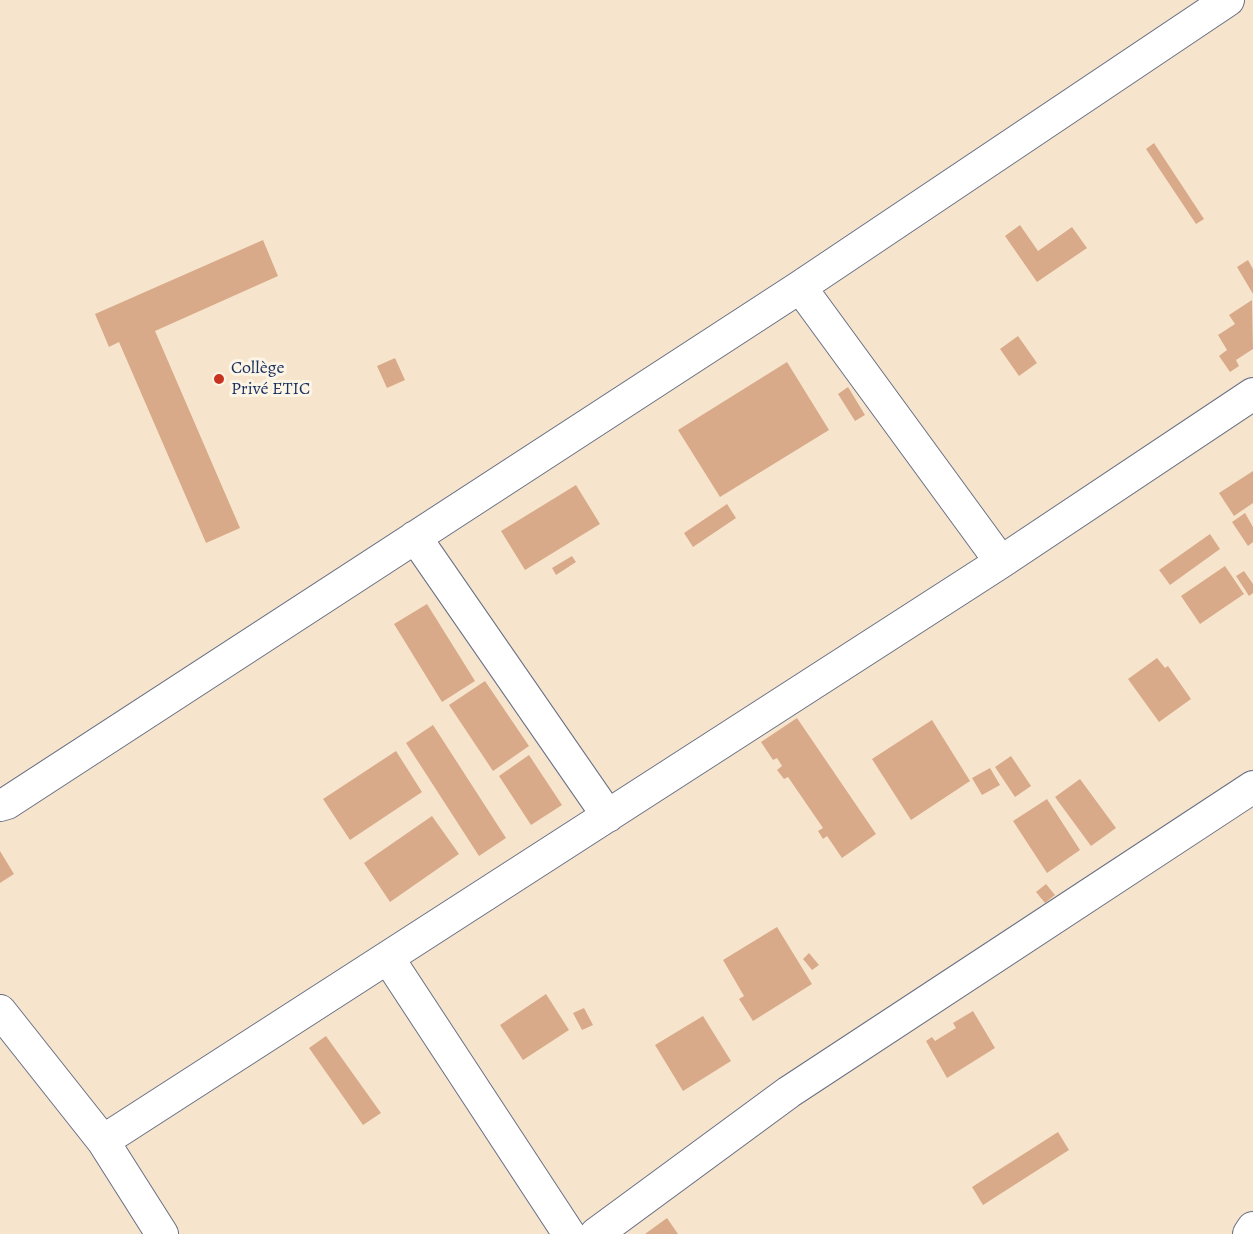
<!DOCTYPE html>
<html>
<head>
<meta charset="utf-8">
<style>
	body { margin:0 }
	canvas { display:block; background:#f6e5cc }
</style>
</head>
<body>
<canvas width="1253" height="1234"></canvas>
<script>
const c = document.querySelector('canvas').getContext('2d');
c.lineJoin = 'round';
function paint(path, color) { c.fillStyle = color; c.fill(path, 'evenodd'); }
const poly = rows => new Path2D(rows.map(r => 'M' + r).join(''));
function trace(path, color, width, dash) { c.strokeStyle = color; c.lineWidth = width; c.lineCap = dash ? 'butt' : 'round'; c.setLineDash(dash || []); c.stroke(path); }
function write(font, color, halo, rows, align = 'center') {
  c.font = font + ' Alegreya,serif'; c.lineWidth = 6; c.setLineDash([]); c.textBaseline = 'middle'; c.strokeStyle = halo; c.fillStyle = color; for (const [text, x, y, turn = 0] of rows) {
    c.save(); c.translate(x, y); c.rotate((+turn || 0) * Math.PI / 180); c.textAlign = isNaN(turn) ? turn : align; if (halo) c.strokeText(text, 0, 0); c.fillText(text, 0, 0); c.restore();
  }
}
paint(poly([
	[1154,143,1204,219,1196,224,1146,149],
	[1020,225,1038,251,1072,227,1087,248,1037,282,1005,236],
	[263,240,278,276,155,331,240,528,206,543,119,342,109,347,95,314],
	[1248,260,1253,269,1253,294,1237,267],
	[1252,300,1253,349,1236,360,1239,366,1230,372,1219,356,1227,350,1218,335,1235,324,1229,315],
	[1018,336,1037,363,1019,376,1000,349],
	[395,358,405,380,387,388,377,366],
	[787,362,829,430,720,497,678,430],
	[848,387,865,415,855,421,838,394],
	[1253,471,1253,503,1234,516,1219,493],
	[576,485,600,524,525,570,501,531],
	[727,504,736,518,693,547,684,533],
	[1245,513,1253,527,1253,542,1248,546,1232,522],
	[1210,534,1220,549,1170,585,1159,570],
	[572,556,576,562,556,575,552,568],
	[1225,566,1244,594,1200,624,1181,596],
	[1244,571,1253,584,1253,593,1249,596,1236,576],
	[427,604,475,681,442,702,394,624],
	[1157,658,1165,668,1168,666,1191,699,1159,722,1128,679],
	[485,681,529,746,493,771,449,705],
	[797,718,876,834,842,858,827,836,823,839,818,831,823,828,788,777,784,779,777,770,782,766,777,758,773,760,761,742],
	[932,720,970,781,911,820,872,759],
	[433,725,506,838,479,856,406,743],
	[396,751,422,792,350,840,323,799],
	[529,755,562,805,531,825,499,776],
	[1011,756,1031,786,1015,797,995,767],
	[990,768,1000,785,982,795,972,778],
	[1080,779,1116,828,1091,846,1055,797],
	[1047,799,1080,850,1047,873,1013,821],
	[432,816,459,854,390,902,364,863],
	[0,851,14,874,0,883],
	[1046,884,1055,895,1045,903,1036,892],
	[777,927,812,984,753,1021,739,999,744,996,723,960],
	[809,953,819,965,812,970,803,959],
	[546,994,569,1030,523,1060,500,1025],
	[584,1008,593,1025,582,1030,573,1013],
	[973,1011,995,1048,947,1078,926,1041,932,1037,935,1041,956,1028,953,1023],
	[703,1016,731,1061,683,1091,655,1045],
	[326,1036,381,1113,363,1125,309,1048],
	[1058,1132,1069,1150,983,1205,972,1187],
	[667,1218,678,1234,645,1234]
]), '#d9aa89');
const minor = poly([
	[800,287,1001,562],
	[415,537,608,816],
	[0,805,7,803,800,287,1228,0],
	[388,958,569,1234],
	[0,1011,103,1141,162,1234],
	[103,1141,1001,562,1253,394],
	[596,1234,789,1092,1253,787],
	[1249,1234,1253,1228]
]);
trace(minor, '#686f84', 34);
trace(minor, '#fff', 32);
for (const [x, y, r, color] of [
	[219,379,6,"#c8321e"]
]) { const dot = new Path2D(); dot.arc(x, y, r, 0, 2 * Math.PI); c.fillStyle = color; c.fill(dot); trace(dot, '#fcf5e5', 2); }
write('18px', '#1b2f5e', '#fcf5e5', [
	["Collège",231,369],
	["Privé ETIC",231,390]
], 'left');
</script>
</body>
</html>
